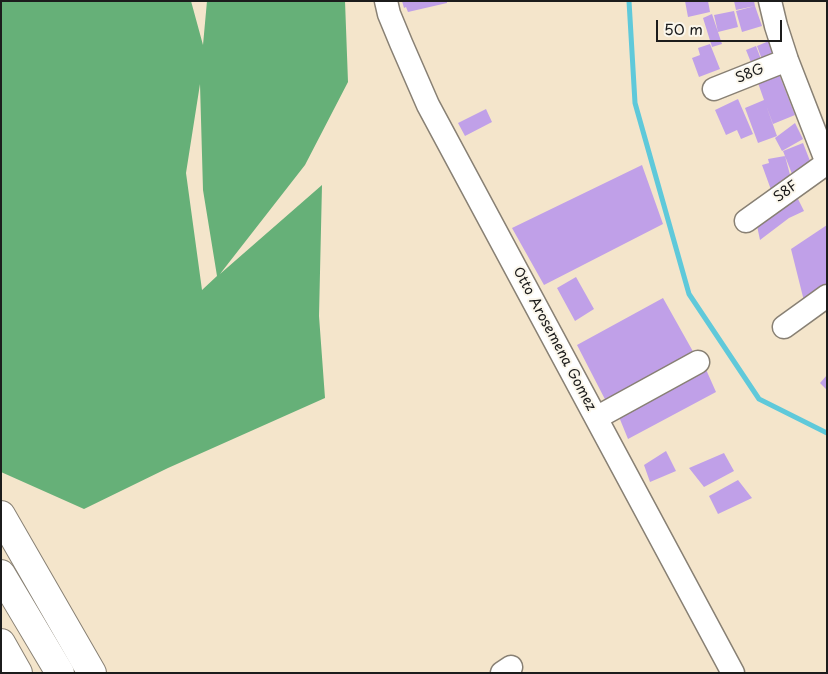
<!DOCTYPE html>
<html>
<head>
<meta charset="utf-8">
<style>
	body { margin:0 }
	#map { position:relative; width:828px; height:674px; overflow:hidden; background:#f4e5cb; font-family:"Playpen Sans",sans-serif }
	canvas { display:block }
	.frame { position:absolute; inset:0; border:2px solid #1c1c1c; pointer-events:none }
	.scale { position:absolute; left:656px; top:20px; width:126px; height:22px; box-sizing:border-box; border:2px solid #1c1c1c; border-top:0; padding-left:6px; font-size:15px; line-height:18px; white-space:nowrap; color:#1c1c1c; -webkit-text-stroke:4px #fbf7ec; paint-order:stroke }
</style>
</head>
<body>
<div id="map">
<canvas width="828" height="674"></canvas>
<div class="frame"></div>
<div class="scale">50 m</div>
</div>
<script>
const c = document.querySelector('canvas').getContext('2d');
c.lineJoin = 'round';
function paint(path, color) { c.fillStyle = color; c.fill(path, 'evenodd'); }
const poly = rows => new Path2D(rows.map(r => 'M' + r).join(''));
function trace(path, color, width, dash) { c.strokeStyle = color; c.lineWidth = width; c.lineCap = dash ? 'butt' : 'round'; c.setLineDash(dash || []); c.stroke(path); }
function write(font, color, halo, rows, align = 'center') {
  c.font = font + ' "Playpen Sans",sans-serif'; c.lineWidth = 4; c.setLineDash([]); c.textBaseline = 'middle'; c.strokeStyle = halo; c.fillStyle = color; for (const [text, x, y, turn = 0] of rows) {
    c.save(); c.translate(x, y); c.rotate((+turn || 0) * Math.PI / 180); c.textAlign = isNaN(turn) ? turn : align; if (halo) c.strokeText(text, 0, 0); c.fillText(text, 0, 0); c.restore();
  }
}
paint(poly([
	[1,1,191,1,203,45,207,1,345,1,348,82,305,165,220,274,322,185,319,316,325,398,168,468,84,509,1,472],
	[200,84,203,190,217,276,202,290,186,173]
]), '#66b078');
trace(poly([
	[629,1,635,103,689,294,759,399,827,433]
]), '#5fc9da', 5);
paint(poly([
	[402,1,447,1,447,3,408,12,406,7,404,8],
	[685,1,708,1,710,12,688,17],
	[734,1,754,1,755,6,736,10],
	[755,6,762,26,742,32,736,11],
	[734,11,738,27,718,32,714,15],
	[712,14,722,44,712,47,703,18],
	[769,41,776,61,764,65,757,46],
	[710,44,720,69,699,77,692,58,700,55,698,48],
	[756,46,764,67,754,70,746,50],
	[779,74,795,115,773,124,766,105,777,136,758,143,745,108,764,100,758,83],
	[738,99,753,134,741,139,737,130,726,135,715,110],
	[486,109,492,122,465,136,458,123],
	[795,123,803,139,782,151,775,138],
	[803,143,812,166,792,174,783,151],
	[785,156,793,186,774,198,762,165,769,163,768,159],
	[642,165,663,224,544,285,512,228],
	[795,193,804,211,789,218,760,240,756,221],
	[827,225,827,290,805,305,791,249],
	[576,277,594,309,575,321,557,288],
	[663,298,700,364,610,409,577,345],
	[704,365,716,392,628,439,617,412],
	[827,375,827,390,820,383],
	[666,451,676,471,650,482,644,465],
	[724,453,734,471,704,487,689,468],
	[738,480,752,498,718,514,709,496]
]), '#c0a0e8');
const minor = poly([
	[386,1,389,14,401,43,428,105,733,673],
	[770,1,776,26,787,60,827,163],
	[714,89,787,60],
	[746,221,827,163],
	[784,327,827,296],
	[596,418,698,362],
	[502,673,511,667]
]);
const major = poly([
	[1,515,92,673]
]);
const highway = poly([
	[1,574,60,673],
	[1,643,18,673]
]);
trace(minor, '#888074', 25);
trace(major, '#888074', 30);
trace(highway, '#888074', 30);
trace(minor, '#fff', 22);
trace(major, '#fff', 28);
trace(highway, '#fff', 28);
write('14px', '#1c1c1c', '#fbf7ec', [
	["S8G",750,74,-22],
	["S8F",786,192,-36],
	["Otto Arosemena Gomez",554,339,62]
]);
</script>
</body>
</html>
